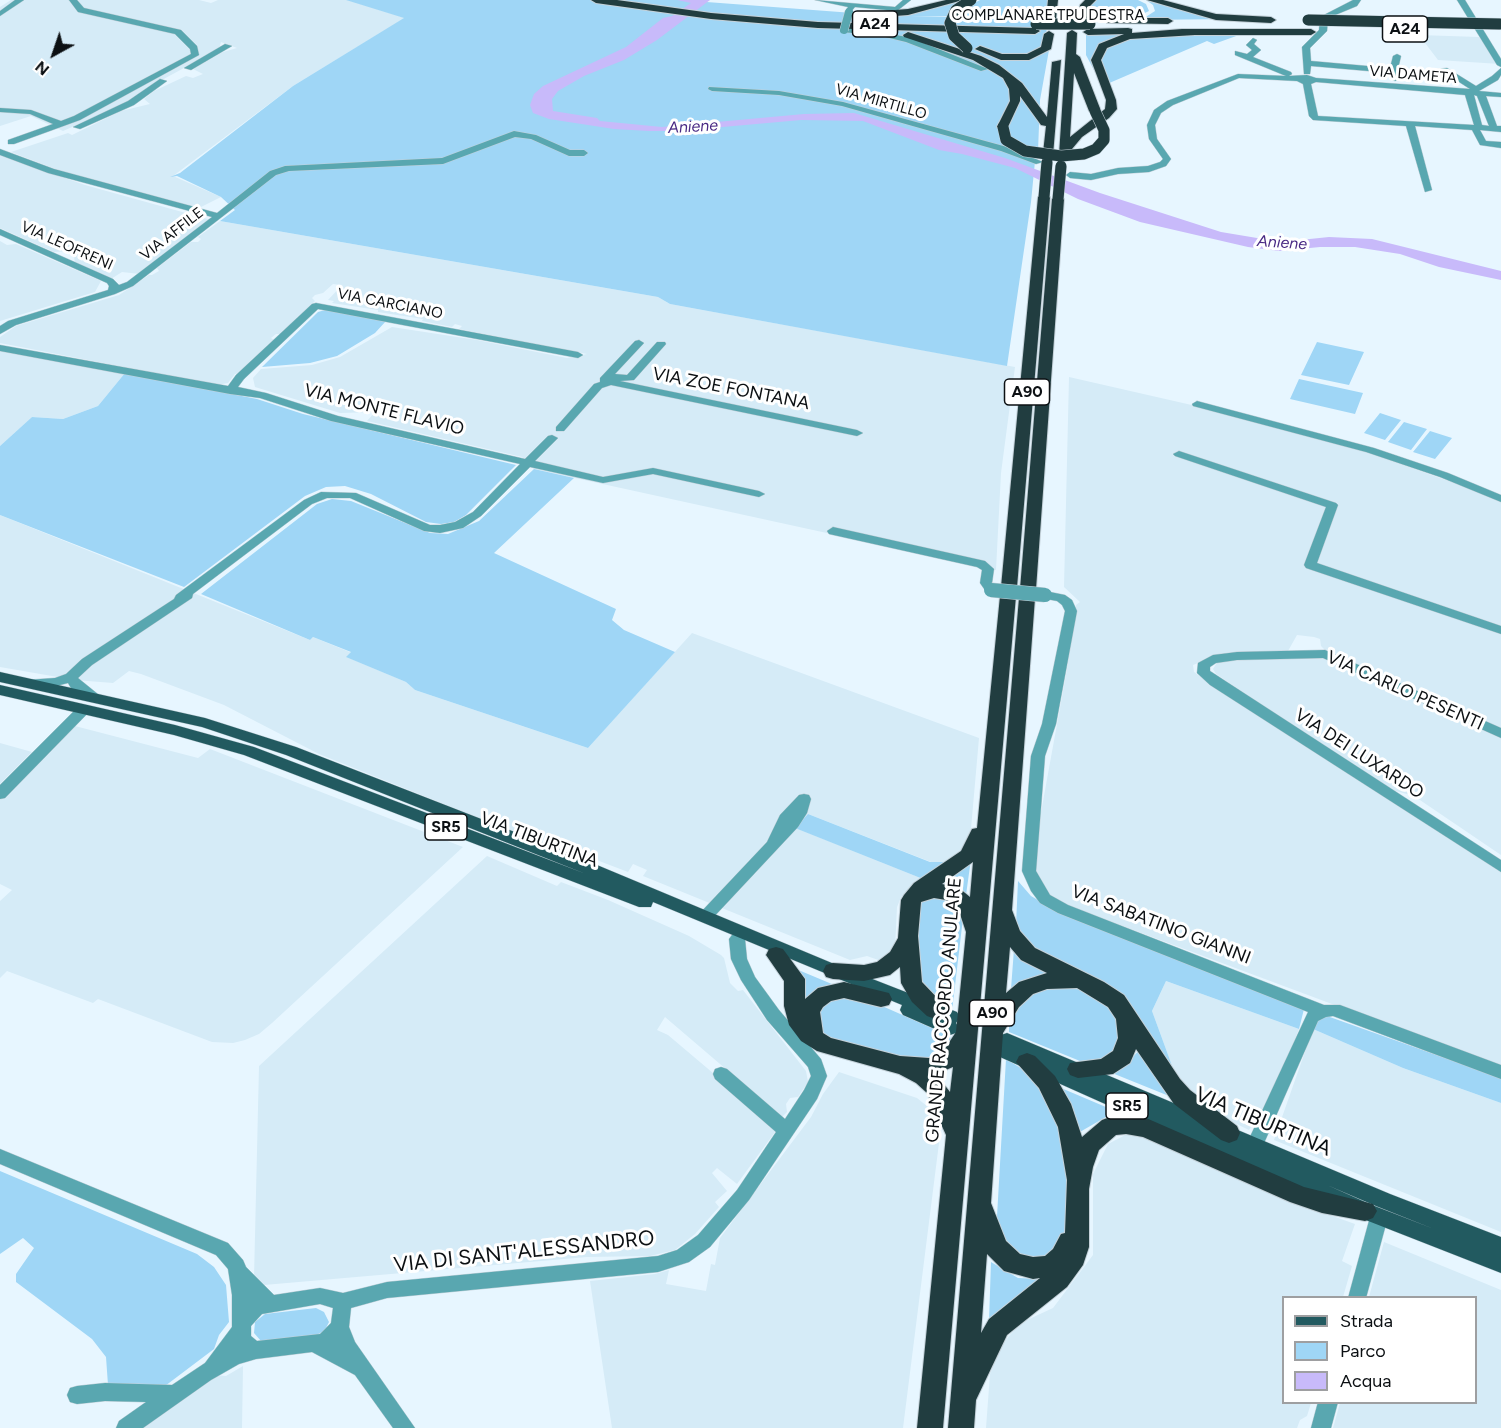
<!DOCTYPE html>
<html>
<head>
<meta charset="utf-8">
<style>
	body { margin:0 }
	#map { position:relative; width:1501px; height:1428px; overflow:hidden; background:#e7f6ff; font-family:Figtree,sans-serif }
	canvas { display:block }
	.legend { position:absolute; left:1282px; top:1296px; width:195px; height:108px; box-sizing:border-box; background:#fff; border:2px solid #9e9fa1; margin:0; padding:8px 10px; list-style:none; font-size:18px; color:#0c1013 }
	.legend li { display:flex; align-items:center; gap:12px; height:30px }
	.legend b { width:30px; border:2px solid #9e9fa1 }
	.north { position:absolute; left:24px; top:24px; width:60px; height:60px; -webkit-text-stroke:4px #fff; paint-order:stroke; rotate:220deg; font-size:16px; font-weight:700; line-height:24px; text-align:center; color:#0c1013 }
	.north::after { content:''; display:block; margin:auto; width:21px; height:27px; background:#0c1013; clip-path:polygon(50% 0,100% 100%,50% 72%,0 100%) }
</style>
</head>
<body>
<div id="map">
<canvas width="1501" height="1428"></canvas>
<ul class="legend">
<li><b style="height:8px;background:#225a60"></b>Strada</li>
<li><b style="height:16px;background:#9fd6f6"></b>Parco</li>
<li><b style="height:16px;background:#c8bafa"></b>Acqua</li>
</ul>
<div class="north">N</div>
</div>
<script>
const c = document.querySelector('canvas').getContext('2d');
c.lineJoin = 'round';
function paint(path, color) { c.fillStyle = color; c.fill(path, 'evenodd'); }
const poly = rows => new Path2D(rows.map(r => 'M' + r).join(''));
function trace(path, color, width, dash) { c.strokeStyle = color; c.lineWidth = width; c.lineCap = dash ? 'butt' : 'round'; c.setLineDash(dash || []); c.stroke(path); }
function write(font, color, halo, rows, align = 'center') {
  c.font = font + ' Figtree,sans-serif'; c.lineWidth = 6; c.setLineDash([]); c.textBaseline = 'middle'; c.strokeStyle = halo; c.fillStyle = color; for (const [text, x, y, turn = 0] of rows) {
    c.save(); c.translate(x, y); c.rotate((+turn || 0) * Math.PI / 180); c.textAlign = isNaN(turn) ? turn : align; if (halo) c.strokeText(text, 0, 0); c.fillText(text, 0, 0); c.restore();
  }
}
paint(poly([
	[11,0,199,0,211,3,218,0,348,0,405,18,293,86,173,176,221,197,199,208,184,206,58,170,11,152,68,133,72,135,121,111,150,104,144,99,154,91,186,76,193,78,203,74,193,69,223,52,237,48,221,42,219,49,149,87,127,103,63,131,31,116,0,126,0,7],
	[1419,35,1479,37,1500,64,1438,60],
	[0,155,85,185,211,220,140,274,122,272,111,279,75,263,74,257,81,250,54,252,0,228],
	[220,221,658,297,670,304,1015,367,1001,473,996,570,534,469,522,457,367,421,375,412,340,413,255,387,253,378,261,369,312,365,340,357,392,327,477,340,567,358,587,354,459,329,462,326,455,324,452,327,422,321,423,319,378,312,378,310,332,303,334,301,328,300,342,285,333,284,323,293,315,295,312,298,315,301,281,334,276,334,271,338,274,340,242,373,235,374,228,383,217,385,0,343,0,337,16,326,119,295,149,275,152,275,159,271,157,268,191,242,198,242,201,239,198,237],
	[0,241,7,245,16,244,101,281,95,292,0,321],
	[0,351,125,373,98,406,63,419,32,417,0,446],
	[1069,377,1196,406,1360,450,1466,487,1501,502,1501,730,1326,651,1321,646,1320,639,1314,637,1297,635,1288,651,1223,653,1193,665,1194,672,1225,693,1501,872,1501,1067,1061,903,1045,893,1034,869,1034,851,1067,669,1076,605,1080,602,1064,587],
	[0,515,310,640,313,637,352,653,347,657,406,682,415,690,588,748,692,633,979,738,970,840,965,851,950,862,931,862,808,814,796,828,923,879,901,897,897,907,895,949,884,962,867,956,850,960,643,876,647,870,633,864,628,872,594,859,589,862,319,754,224,705,141,674,129,671,113,683,75,680,0,667],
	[1322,657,1501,738,1501,855,1414,796,1385,788,1216,674,1213,669,1218,661],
	[75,726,198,758,210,749,463,847,272,1023,259,1034,245,1040,233,1043,212,1042,98,999,93,1003,7,971,0,978,0,901,12,890,0,884,0,800],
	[0,743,32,752,0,784],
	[487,856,557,886,561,882,608,900,689,936,721,955,724,958,730,983,738,991,743,990,806,1071,808,1082,798,1097,790,1098,786,1104,787,1112,782,1117,665,1017,657,1030,668,1035,778,1128,737,1184,717,1168,712,1173,727,1191,715,1202,719,1207,695,1234,675,1250,650,1256,587,1257,264,1285,254,1278,259,1066],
	[1166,981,1299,1029,1276,1088,1249,1130,1216,1114,1178,1082,1152,1011],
	[1313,1029,1403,1068,1501,1103,1501,1232,1274,1140],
	[839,1072,917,1098,938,1115,940,1135,903,1428,612,1428,590,1281,655,1274,669,1270,666,1284,706,1291,711,1264,715,1265,720,1238,811,1117,823,1094],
	[1133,1131,1153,1136,1274,1195,1355,1224,1342,1261,1352,1266,1343,1297,1284,1298,1284,1402,1311,1403,1307,1416,1300,1420,1297,1428,986,1428,990,1374,1001,1346,1014,1330,1027,1320,1053,1308,1093,1255,1093,1174,1108,1144],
	[1384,1242,1501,1290,1501,1428,1333,1428,1340,1403,1476,1402,1476,1298,1369,1297],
	[243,1366,242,1428,141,1428,214,1375,226,1376]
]), '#d5ebf7');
paint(poly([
	[346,0,680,0,893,16,965,0,949,16,910,16,959,17,969,6,980,0,1050,0,1044,53,1049,50,1040,100,1038,151,1036,151,1031,202,1007,366,670,304,658,297,220,221,235,210,221,197,177,176,170,177,180,173,293,86,404,18],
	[1094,0,1138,0,1146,4,1149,11,1134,18,1088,18,1088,7],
	[1146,0,1150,0,1231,19,1141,20,1155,11,1153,5],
	[1132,32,1112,38,1097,47,1094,57,1096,74,1086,55,1086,34],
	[1143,35,1239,35,1214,44,1207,41,1107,84,1100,65,1102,52,1108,45],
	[325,310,386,321,375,333,337,356,310,363,262,367,318,312],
	[1317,342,1364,352,1349,385,1301,375],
	[125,373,257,399,303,414,516,465,466,515,454,522,441,524,426,522,371,494,345,486,326,487,305,496,184,587,0,515,0,446,32,417,63,419,98,406],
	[1299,379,1363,393,1355,414,1290,399],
	[1380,413,1401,420,1385,440,1364,433],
	[1404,422,1427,429,1411,450,1388,442],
	[1430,431,1452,438,1435,459,1413,452],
	[534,469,574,478,494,553,616,609,612,620,624,630,675,652,588,748,415,690,406,682,346,657,351,652,313,637,310,640,201,594,317,504,332,499,351,501,430,533,448,534,479,521],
	[808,814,930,862,950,862,923,879,795,828],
	[971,859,966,895,933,884],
	[1018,881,1031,896,1048,906,1304,1009,1299,1029,1166,981,1152,1011,1178,1082,1140,1029,1021,938,1016,925],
	[925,895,952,899,963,918,952,1011,938,1005,921,992,914,905],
	[1014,949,1059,975,1026,981,1011,989],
	[796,969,839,987,802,1006],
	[1069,984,1104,999,1124,1026,1111,1058,1080,1061,1009,1032,1009,1018,1032,990],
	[826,998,864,998,950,1036,951,1042,944,1053,922,1062,835,1042,821,1032,816,1006],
	[1327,1016,1501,1078,1501,1103,1403,1068,1313,1029,1319,1018],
	[1140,1049,1174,1098,1112,1073,1125,1066],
	[1006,1059,1037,1078,1068,1146,1067,1230,1055,1256,1022,1260,996,1234],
	[1054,1085,1127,1116,1106,1117,1078,1133],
	[0,1171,197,1254,214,1267,226,1285,229,1322,219,1335,214,1349,165,1386,108,1385,106,1357,92,1339,16,1282,16,1274,34,1248,23,1238,0,1254],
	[991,1262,1018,1278,1042,1279,1004,1306,989,1321],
	[316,1308,324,1312,329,1322,325,1330,314,1337,261,1341,254,1333,255,1322,265,1314]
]), '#9fd6f6');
paint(poly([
	[677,0,710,0,657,40,624,60,584,76,558,91,552,99,553,111,597,118,600,121,662,127,804,114,854,113,1005,158,1100,193,1221,232,1281,242,1329,237,1372,239,1501,271,1501,280,1439,267,1400,254,1355,247,1320,247,1279,251,1248,247,1140,222,1078,199,1015,168,962,154,939,150,863,121,801,120,678,131,649,131,614,129,549,119,533,113,530,105,534,94,543,86,626,47,663,18,672,16,691,3]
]), '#c8bafa');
const minor = poly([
	[15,0,24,0,0,16,0,11,15,0],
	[69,0,77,0,84,8,181,30,197,46,199,55,80,120,14,144,8,144,8,140,53,124,30,114,0,112,0,108,31,110,61,121,74,116,191,54,190,49,175,34,78,12,69,0],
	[815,0,895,7,903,0,911,0,897,11,855,7,849,14,845,12,848,7,815,0],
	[1353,0,1361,0,1357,6,1328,18,1327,31,1310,48,1311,61,1390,68,1393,56,1397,54,1401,56,1398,69,1417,71,1447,68,1476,86,1492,76,1501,68,1501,75,1498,80,1479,91,1501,93,1501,97,1486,96,1497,126,1501,126,1501,132,1480,130,1486,141,1501,142,1501,148,1480,145,1472,130,1415,126,1432,190,1425,192,1406,126,1313,120,1309,116,1303,84,1297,81,1239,78,1173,105,1161,113,1155,125,1157,139,1171,159,1166,166,1149,172,1118,174,1091,180,1070,178,1066,175,1070,172,1091,174,1118,168,1148,166,1160,162,1163,159,1149,139,1147,125,1154,110,1167,101,1238,74,1286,76,1235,55,1235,51,1247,54,1252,50,1246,45,1253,38,1257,40,1254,44,1261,50,1253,57,1291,72,1292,74,1289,76,1307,75,1316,78,1470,89,1445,73,1417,75,1399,74,1399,79,1395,81,1391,79,1391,73,1311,66,1310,74,1304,74,1302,47,1319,30,1320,17,1353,0],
	[1316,82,1465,95,1474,125,1318,116,1311,84,1316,82],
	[1474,95,1477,96,1489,126,1482,125,1474,95],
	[1457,0,1465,0,1501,59,1501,67,1497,65,1457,0],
	[844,28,877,31,911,38,988,69,981,71,906,42,877,35,841,32,840,30,844,28],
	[225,44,232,46,191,70,184,68,225,44],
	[160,79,167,81,134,105,80,129,73,127,128,101,160,79],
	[709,87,779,91,843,102,1007,147,1043,162,1036,164,1001,151,842,106,779,95,712,91,708,89,709,87],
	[514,131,536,135,570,150,584,150,588,153,584,156,569,156,531,139,515,137,443,164,289,171,276,175,133,286,115,294,16,325,0,334,0,326,8,321,108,290,109,286,107,283,0,235,0,229,113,279,119,285,127,282,212,217,48,173,0,155,0,149,54,169,217,213,270,171,285,166,442,158,514,131],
	[316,303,578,352,583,355,578,358,318,309,244,379,238,387,266,393,338,416,525,459,548,436,552,435,558,438,535,461,603,477,653,468,759,491,765,494,759,497,653,474,603,483,530,467,481,516,463,528,440,533,424,531,350,498,327,498,312,504,193,594,192,598,92,665,78,678,99,695,101,698,99,701,89,701,71,688,68,683,56,686,26,686,24,683,26,680,55,678,66,674,82,659,174,599,176,595,304,500,321,492,356,493,430,525,440,525,455,522,473,512,520,464,331,421,260,398,230,394,0,351,0,345,228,386,236,375,312,304,316,303],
	[639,340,644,343,615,374,627,375,657,342,665,342,666,344,634,380,620,381,857,430,863,433,857,436,611,385,602,388,564,431,556,431,556,427,594,384,600,382,600,378,635,341,639,340],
	[1197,401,1374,448,1448,473,1501,495,1501,502,1440,477,1366,452,1193,406,1192,404,1197,401],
	[1179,451,1336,503,1338,505,1317,563,1501,626,1501,634,1306,568,1304,565,1326,507,1175,456,1173,454,1179,451],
	[833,527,985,561,994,569,992,583,997,590,995,593,987,593,980,583,982,570,977,567,829,534,827,531,833,527],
	[1045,591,1065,595,1072,600,1077,611,1056,724,1045,756,1036,871,1050,895,1068,905,1324,1005,1340,1005,1501,1065,1501,1079,1333,1016,1326,1017,1318,1021,1257,1159,1251,1161,1245,1159,1242,1154,1308,1012,1058,913,1040,903,1031,891,1022,871,1031,756,1042,724,1065,611,1062,605,1057,601,1041,598,1039,595,1045,591],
	[1325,650,1501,728,1501,738,1323,658,1237,660,1216,663,1210,667,1210,671,1501,860,1501,872,1210,685,1197,673,1198,663,1213,655,1237,652,1325,650],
	[84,705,89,706,91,709,89,712,5,798,0,799,0,785,79,706,84,705],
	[804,794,809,795,811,799,807,813,798,827,710,921,700,921,697,917,700,913,767,842,780,815,799,795,804,794],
	[737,933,742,935,745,939,747,959,755,977,779,1010,821,1059,827,1076,817,1099,749,1200,710,1247,689,1262,658,1272,387,1298,351,1308,349,1327,355,1342,415,1428,393,1428,355,1375,312,1352,256,1359,239,1364,211,1380,143,1428,116,1428,119,1421,146,1402,105,1401,77,1404,70,1402,67,1395,70,1388,77,1386,105,1383,172,1385,205,1363,232,1327,232,1295,228,1269,216,1255,0,1164,0,1149,228,1243,243,1260,246,1267,274,1295,320,1288,343,1293,387,1282,658,1256,677,1250,698,1235,737,1190,776,1132,715,1079,713,1074,715,1069,721,1067,727,1069,785,1119,804,1090,811,1076,808,1067,767,1020,741,980,731,959,729,939,732,935,737,933],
	[320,1304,333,1308,331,1323,320,1334,257,1341,251,1336,251,1326,262,1314,320,1304],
	[1379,1209,1385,1211,1388,1217,1366,1298,1348,1298,1370,1217,1373,1211,1379,1209],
	[1318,1402,1338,1402,1331,1428,1311,1428,1318,1402]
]);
const major = poly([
	[0,672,205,718,296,747,561,850,839,966,957,1012,960,1017,956,1023,959,1028,956,1033,950,1035,944,1033,903,1015,900,1010,902,1005,653,902,651,907,639,907,244,755,174,735,0,695,0,685,175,725,254,747,586,874,286,755,202,727,0,682,0,672],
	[1007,1033,1390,1194,1501,1237,1501,1273,1358,1217,1000,1057,997,1052,1002,1046,998,1040,1001,1035,1007,1033],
	[1327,1185,1376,1206,1434,1229,1372,1205,1327,1185]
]);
const highway = poly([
	[591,0,617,0,711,13,818,22,1035,28,1040,31,1035,34,818,28,711,19,596,3,591,0],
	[946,0,963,0,908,15,856,19,851,16,856,13,908,9,946,0],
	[1048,0,1058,0,1056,19,1051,22,1046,19,1048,0],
	[1085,0,1096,0,1090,6,1088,19,1083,22,1078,19,1080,5,1085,0],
	[1147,0,1163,0,1216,14,1271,17,1276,20,1271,23,1216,20,1147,0],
	[1111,18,1168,18,1173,21,1168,24,1107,23,1107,19,1111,18],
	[1128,28,1132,29,1132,33,1182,29,1311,29,1316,32,1311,35,1195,35,1130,39,1107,48,1101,60,1116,100,1117,109,1109,118,1082,137,1067,155,1059,155,1067,33,1072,30,1077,33,1076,54,1080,57,1101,111,1095,114,1089,111,1074,73,1070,137,1105,109,1106,100,1091,60,1099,44,1124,34,1088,35,1083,32,1088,29,1128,28],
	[1049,31,1054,34,1051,49,1029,60,1001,60,975,49,980,46,1002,54,1027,54,1041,47,1044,34,1049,31],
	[908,32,981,56,999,65,1022,83,1047,117,1052,62,1061,60,1053,155,1043,153,1046,126,1041,125,1020,96,1020,101,1007,129,997,127,1010,101,1009,89,1003,78,973,60,904,37,903,35,908,32],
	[1044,193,1050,197,1017,587,1011,592,1016,596,943,1428,917,1428,946,1135,927,1093,916,1083,899,1074,817,1051,801,1041,789,1025,784,1006,784,981,766,955,769,949,776,947,783,949,805,979,805,999,818,988,844,982,889,993,892,999,889,1005,881,1007,844,998,831,1001,823,1007,820,1012,823,1033,831,1038,900,1056,929,1058,942,1053,956,1032,966,932,959,911,946,900,934,898,921,902,918,936,922,982,943,1004,946,1010,943,1016,935,1019,927,1016,912,1002,901,983,900,967,890,975,864,981,833,979,826,977,823,971,826,965,833,963,864,965,877,962,890,952,898,938,901,900,904,895,914,883,961,851,972,829,977,828,1000,596,1006,591,1001,587,1038,197,1044,193],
	[973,862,970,897,959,888,942,884,973,862],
	[953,1067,950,1092,936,1074,953,1067],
	[1058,195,1064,199,1036,589,1030,594,1035,598,1012,910,1020,931,1035,948,1104,982,1124,995,1180,1079,1190,1090,1237,1126,1240,1133,1237,1140,1229,1143,1221,1140,1174,1104,1136,1049,1130,1063,1113,1074,1078,1078,1070,1075,1067,1069,1070,1063,1101,1059,1113,1051,1118,1038,1116,1019,1108,1007,1077,988,1047,989,1033,994,1019,1007,1003,1033,991,1203,1006,1241,1020,1254,1033,1257,1045,1256,1053,1249,1061,1234,1065,1233,1067,1180,1058,1127,1039,1088,1016,1062,1019,1056,1027,1053,1035,1056,1055,1076,1071,1104,1082,1137,1102,1120,1110,1117,1126,1114,1146,1118,1304,1187,1373,1204,1377,1211,1373,1218,1365,1221,1322,1213,1290,1202,1143,1137,1126,1134,1116,1135,1099,1150,1093,1167,1089,1189,1089,1247,1083,1265,1067,1287,1007,1335,976,1400,974,1428,948,1428,1019,598,1025,593,1020,589,1052,199,1058,195],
	[1010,947,1021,960,1047,973,1019,982,1006,993,1010,947],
	[987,1254,1004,1271,1033,1279,1040,1278,989,1319,981,1333,987,1254]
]);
trace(minor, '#c4d1d9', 1);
trace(major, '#c4d1d9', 1);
trace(highway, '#c4d1d9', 2);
paint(minor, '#59a7b0');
paint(major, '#225a60');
paint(highway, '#213d40');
const minorBridgeFar1 = poly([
	[844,30,849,12]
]);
const minorBridge = poly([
	[991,590,1045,595]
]);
const highwayBridge = poly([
	[1308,20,1500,24],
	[1036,24,1090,24],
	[967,48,954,36,950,23,956,10,971,0],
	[1003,127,1006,140,1025,151,1061,156,1084,154,1096,149,1104,140,1104,130,1095,111],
	[1044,197,1047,162],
	[1058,199,1061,166]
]);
trace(minorBridgeFar1, '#c4d1d9', 9, []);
trace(minorBridge, '#c4d1d9', 15, []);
trace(highwayBridge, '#c4d1d9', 12, []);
trace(minorBridgeFar1, '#59a7b0', 8);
trace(minorBridge, '#59a7b0', 14);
trace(highwayBridge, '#213d40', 11);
write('15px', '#0c1013', '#fff', [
	["COMPLANARE TPU DESTRA",1048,16],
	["VIA DAMETA",1413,75,5],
	["VIA MIRTILLO",881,102,16],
	["VIA AFFILE",172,234,-38],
	["VIA LEOFRENI",67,246,24],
	["VIA CARCIANO",390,304,11]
]);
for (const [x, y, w] of [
	[875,24,45],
	[1405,29,45],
	[1027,392,45],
	[446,827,42],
	[992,1013,45],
	[1127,1106,42]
]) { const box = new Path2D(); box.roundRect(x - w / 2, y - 13, w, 26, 4.5); c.fillStyle = '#fff'; c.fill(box); trace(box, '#0c1013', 1.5); }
write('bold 16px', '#0c1013', null, [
	["A24",875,24],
	["A24",1405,29],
	["A90",1027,392],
	["SR5",446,827],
	["A90",992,1013],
	["SR5",1127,1106]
]);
write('italic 16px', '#492a84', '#fff', [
	["Aniene",693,127,-3],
	["Aniene",1282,243,4]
]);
write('18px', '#0c1013', '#fff', [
	["VIA ZOE FONTANA",731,389,11],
	["VIA MONTE FLAVIO",384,410,14],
	["VIA CARLO PESENTI",1405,691,24],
	["VIA DEI LUXARDO",1359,754,33],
	["VIA TIBURTINA",539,840,21],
	["VIA SABATINO GIANNI",1161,925,21],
	["GRANDE RACCORDO ANULARE",944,1010,-85]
]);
write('21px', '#0c1013', '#fff', [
	["VIA TIBURTINA",1263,1122,23],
	["VIA DI SANT'ALESSANDRO",524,1252,-6]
]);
</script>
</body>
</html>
